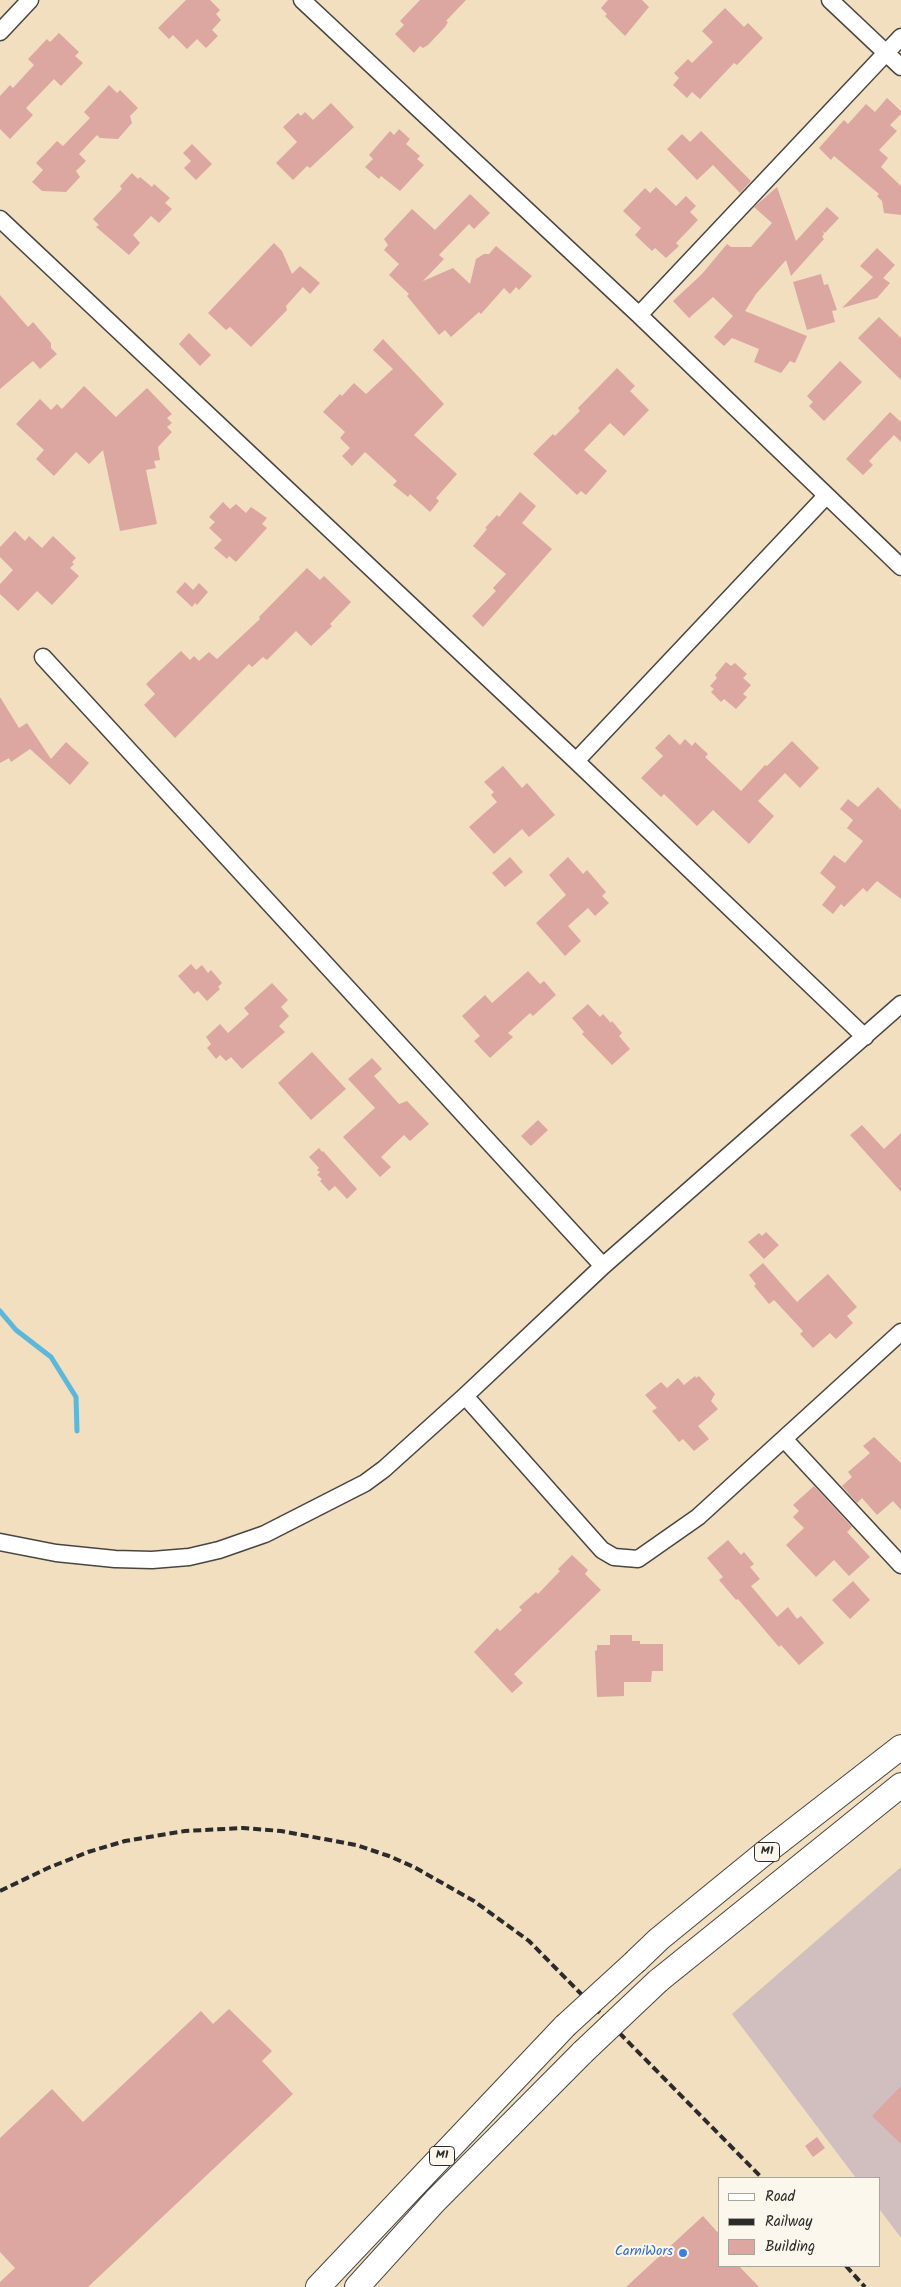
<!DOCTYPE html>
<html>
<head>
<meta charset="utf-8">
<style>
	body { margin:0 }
	#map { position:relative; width:901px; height:2287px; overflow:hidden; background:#f1dfc0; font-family:Kalam,sans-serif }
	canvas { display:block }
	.legend { position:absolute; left:718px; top:2177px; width:162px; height:90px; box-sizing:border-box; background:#fbf7ec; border:1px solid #a8a59f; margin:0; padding:6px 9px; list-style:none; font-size:15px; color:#2b2b2b }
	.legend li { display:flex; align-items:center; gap:10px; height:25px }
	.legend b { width:25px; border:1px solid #a8a59f }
</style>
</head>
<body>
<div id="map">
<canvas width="901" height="2287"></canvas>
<ul class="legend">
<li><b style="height:6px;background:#fff"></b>Road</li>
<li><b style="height:6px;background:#2b2b2b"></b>Railway</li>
<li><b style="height:14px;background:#dca7a1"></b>Building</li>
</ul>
</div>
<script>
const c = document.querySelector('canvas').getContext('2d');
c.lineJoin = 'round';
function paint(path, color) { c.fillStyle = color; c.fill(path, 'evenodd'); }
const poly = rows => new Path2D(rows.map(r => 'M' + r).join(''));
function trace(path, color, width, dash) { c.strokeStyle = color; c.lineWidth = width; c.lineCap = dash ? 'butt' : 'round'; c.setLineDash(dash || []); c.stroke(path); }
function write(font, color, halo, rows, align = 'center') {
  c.font = font + ' Kalam,sans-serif'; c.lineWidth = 4; c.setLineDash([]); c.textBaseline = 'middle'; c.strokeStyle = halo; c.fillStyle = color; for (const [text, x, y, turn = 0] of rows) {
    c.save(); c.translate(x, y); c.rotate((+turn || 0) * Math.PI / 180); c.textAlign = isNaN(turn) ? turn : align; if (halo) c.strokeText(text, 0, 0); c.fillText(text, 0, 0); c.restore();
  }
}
paint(poly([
	[901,1867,901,2238,880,2210,880,2178,856,2178,732,2014]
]), '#d1bfbf');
trace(poly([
	[0,1311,16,1330,51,1357,76,1397,77,1431]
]), '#5cb7da', 5);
paint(poly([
	[186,0,210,0,220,10,216,14,221,20,212,30,218,36,206,48,197,39,187,49,173,35,169,39,158,28],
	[420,0,466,0,446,21,448,22,445,27,428,45,423,48,420,46,414,53,395,34,404,25,400,21],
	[608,0,642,0,649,7,625,36,605,16,607,14,601,8],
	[725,8,744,27,748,23,763,38,737,65,734,63,700,99,692,92,687,98,673,85,679,78,674,73,688,59,692,63,713,42,702,31],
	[59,33,79,52,75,56,83,63,61,86,54,79,26,108,33,115,10,139,0,129,0,96,10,85,13,88,34,65,28,59,47,39,50,42],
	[109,85,117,93,120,90,138,108,130,116,132,123,118,139,100,138,97,135,79,154,86,161,76,171,80,177,66,192,42,191,32,182,43,170,36,163,57,141,63,146,90,118,84,112],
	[887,98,901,111,901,114,890,125,897,131,879,150,888,158,881,167,901,186,901,215,884,213,882,201,877,196,879,194,834,156,831,160,819,148,844,120,848,124,866,104,875,112],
	[331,103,354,127,310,168,307,166,293,180,276,163,297,142,283,127,298,113,301,116,305,112,313,120],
	[399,129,410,139,406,144,420,156,417,159,424,165,400,191,381,176,379,179,365,167,373,159,369,155,390,131,394,135],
	[701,131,751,181,740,193,713,165,697,180,667,149,682,134,690,142],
	[192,144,212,164,196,180,184,168,191,161,183,153],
	[132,173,138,179,140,177,152,187,154,184,170,198,165,203,172,209,159,223,151,216,133,235,140,243,129,255,96,227,99,225,93,219,122,189,120,186],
	[656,187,676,206,686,196,696,206,690,212,698,220,676,243,679,246,666,258,655,248,652,251,635,235,641,228,623,211,645,188,650,193],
	[777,187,796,241,827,207,839,218,825,233,823,231,824,234,822,237,824,239,791,276,786,260,756,294,745,311,807,336,795,363,790,361,781,373,754,362,759,349,732,338,724,346,714,337,733,316,713,297,689,318,673,301,702,274,727,244,731,247,751,247,772,223,754,207],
	[470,194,490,213,474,229,469,224,439,255,444,259,423,281,453,268,470,284,476,259,484,254,489,254,496,246,532,276,519,290,516,287,510,294,504,288,481,314,479,312,451,337,445,330,439,335,407,296,409,294,389,275,399,264,384,250,388,245,384,239,412,209,435,230],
	[274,243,282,251,292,274,300,266,320,283,310,294,303,287,286,306,287,310,251,347,230,327,226,330,208,313],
	[877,248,895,265,883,278,890,283,877,298,842,308,873,277,860,266],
	[821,274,824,285,828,284,837,310,832,311,835,322,807,330,793,282],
	[0,295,28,327,33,322,51,343,51,348,57,354,40,369,33,361,0,389],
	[879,317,901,338,901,380,858,338],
	[189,333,211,355,200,366,179,344],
	[383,339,444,404,414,435,457,474,436,498,439,501,430,512,410,494,408,497,393,485,397,481,365,452,352,466,342,456,350,448,340,438,345,432,323,412,340,394,342,396,354,383,366,394,393,369,373,350],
	[840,361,862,382,824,421,809,406,813,402,807,396],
	[617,368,635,386,630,391,649,410,624,436,610,423,584,450,607,471,586,495,581,491,577,495,533,454,553,434,555,436,580,411,578,408],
	[84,386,116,417,147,388,172,414,167,418,172,423,167,427,172,432,158,447,160,460,154,461,156,468,146,470,157,524,120,531,103,450,89,464,76,452,54,476,36,459,44,450,16,424,40,399,51,410,57,404,62,409],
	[890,412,901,422,901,442,894,435,869,461,873,465,863,475,846,459],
	[520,492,536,506,522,523,552,549,483,627,472,616,496,591,493,588,506,574,473,546,487,529,485,528,497,515,499,517],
	[223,502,230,509,236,504,246,513,251,507,267,518,262,524,267,528,236,562,229,556,227,559,214,548,222,540,209,528,215,522,209,517],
	[15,531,25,541,29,536,42,548,53,536,76,558,72,562,74,564,70,568,79,576,52,605,37,591,18,611,0,594,0,584,13,570,0,557,0,547],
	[307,568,320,580,324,576,351,602,330,624,332,626,311,646,296,631,267,660,263,657,252,667,249,664,175,738,144,705,155,694,146,684,181,651,190,660,194,656,199,661,209,652,217,659,260,619,259,617],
	[185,582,193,590,199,583,208,592,197,605,195,603,192,607,176,592],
	[726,662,731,666,735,663,747,674,743,678,751,685,743,694,747,697,736,709,724,699,721,702,711,692,714,689,710,686,717,678,715,675],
	[0,697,19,728,27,723,51,759,66,742,89,763,70,785,30,749,11,762,9,758,0,763],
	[669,734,680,745,685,739,692,746,695,742,708,754,705,757,741,791,765,765,767,766,792,741,819,768,800,788,785,773,758,801,774,816,749,844,713,810,697,826,664,794,661,797,641,778,663,756,655,748],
	[503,766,522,788,527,783,555,815,529,837,522,829,494,854,469,827,497,802,491,795,494,792,484,782],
	[878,787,901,810,901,899,877,881,867,892,863,888,844,907,841,904,833,914,822,905,836,887,820,873,834,855,845,863,863,841,847,828,853,820,840,809,848,799,858,807],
	[510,857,523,872,505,887,492,873],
	[568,857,583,874,587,870,606,892,602,896,609,903,595,916,588,908,568,926,581,941,565,956,536,923,566,895,549,875],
	[191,964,196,970,202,965,208,973,211,970,222,983,218,987,220,989,207,1001,198,991,194,994,178,976],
	[528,971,540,984,544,981,556,995,533,1016,530,1013,508,1033,513,1037,490,1058,474,1041,480,1036,462,1016,485,995,492,1003],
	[272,983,288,1000,281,1007,289,1016,279,1026,285,1032,242,1069,231,1057,226,1061,220,1055,216,1059,207,1048,211,1044,206,1037,220,1024,228,1033,249,1014,244,1008],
	[588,1004,600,1017,603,1014,611,1023,612,1021,622,1033,619,1036,630,1049,612,1065,582,1034,584,1032,572,1018],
	[312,1052,346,1089,311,1120,278,1083],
	[372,1058,382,1069,374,1076,399,1104,407,1101,429,1124,410,1141,404,1135,381,1157,391,1167,380,1177,343,1137,375,1108,348,1079],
	[538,1120,548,1130,531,1146,521,1136],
	[862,1125,884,1149,901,1133,901,1192,850,1135],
	[319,1148,322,1152,323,1151,357,1189,347,1199,335,1186,329,1191,320,1181,322,1179,317,1175,320,1172,317,1170,319,1168,309,1157],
	[766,1232,779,1245,764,1259,748,1242,759,1233,762,1236],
	[763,1263,797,1302,828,1274,857,1307,847,1316,853,1323,836,1339,830,1333,813,1348,800,1334,803,1331,777,1303,774,1300,769,1304,754,1286,756,1284,749,1275],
	[695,1376,696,1378,699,1376,715,1394,711,1401,718,1409,698,1426,709,1439,694,1451,683,1439,679,1442,669,1430,652,1411,657,1408,645,1395,661,1382,667,1388,678,1378,684,1385],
	[874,1437,901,1463,901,1510,893,1501,877,1515,862,1498,857,1503,842,1486,852,1477,848,1472,870,1453,863,1446],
	[814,1486,852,1527,847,1532,870,1557,849,1576,834,1560,816,1577,786,1545,804,1528,793,1517,799,1511,793,1505],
	[728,1540,741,1555,744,1552,754,1564,750,1567,760,1579,751,1586,777,1617,788,1607,797,1619,801,1616,824,1643,799,1665,781,1645,779,1647,738,1599,736,1600,719,1580,723,1577,707,1558],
	[572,1555,588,1570,585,1574,601,1590,514,1674,523,1683,512,1693,474,1652,497,1628,500,1631,522,1610,519,1607,536,1592,538,1594,560,1571,558,1569],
	[853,1581,870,1600,850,1619,832,1600],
	[610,1635,632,1635,632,1641,640,1641,640,1644,663,1644,663,1671,652,1671,651,1682,624,1682,624,1696,597,1697,595,1651,597,1650,597,1645,610,1645],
	[229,2009,272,2051,262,2061,293,2094,88,2287,0,2287,0,2282,15,2268,0,2252,0,2138,52,2089,83,2122,201,2011,213,2024],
	[901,2086,901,2144,872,2116],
	[817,2137,825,2148,813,2157,805,2146],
	[703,2216,720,2235,720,2266,739,2266,759,2287,626,2287]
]), '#dca7a1');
const minor = poly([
	[302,0,639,315,901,567],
	[830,0,901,67],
	[0,32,30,0],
	[0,219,576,761,865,1037],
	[639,315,901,37],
	[43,657,603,1266],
	[576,761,826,496],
	[465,1396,602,1550,614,1557,638,1559,698,1517,901,1332],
	[785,1440,901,1565],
	[0,1542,56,1553,115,1559,152,1560,189,1557,219,1550,265,1534,365,1483,384,1469,465,1396,603,1266,901,1004]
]);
const highway = poly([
	[636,1961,659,1939,762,1855,901,1747],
	[658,1981,901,1785],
	[318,2287,565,2026],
	[357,2287,435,2201,583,2052]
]);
trace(minor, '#494641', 19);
trace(highway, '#494641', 26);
trace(minor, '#fff', 16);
trace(highway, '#fff', 24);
trace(poly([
	[0,1891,48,1868,88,1852,125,1841,185,1831,243,1828,281,1831,356,1845,389,1856,414,1867,474,1901,529,1941,762,2178],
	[846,2266,865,2287]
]), '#2b2b2b', 4, [8, 4]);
const highwayBridge = poly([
	[565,2026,636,1961],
	[583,2052,658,1981]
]);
trace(highwayBridge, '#494641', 26, []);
trace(highwayBridge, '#fff', 24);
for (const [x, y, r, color] of [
	[683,2253,5,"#3f7fe0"]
]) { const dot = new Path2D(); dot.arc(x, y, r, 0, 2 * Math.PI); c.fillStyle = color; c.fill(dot); trace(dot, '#fbf7ec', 2); }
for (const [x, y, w] of [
	[767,1852,25],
	[442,2156,25]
]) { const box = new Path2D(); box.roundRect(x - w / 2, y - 9.5, w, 19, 4); c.fillStyle = '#fbf7ec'; c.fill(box); trace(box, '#2b2b2b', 1); }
write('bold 12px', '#2b2b2b', null, [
	["M1",767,1852],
	["M1",442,2156]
]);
write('14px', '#366cbe', '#fbf7ec', [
	["CarniWors",673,2253]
], 'right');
</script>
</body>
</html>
